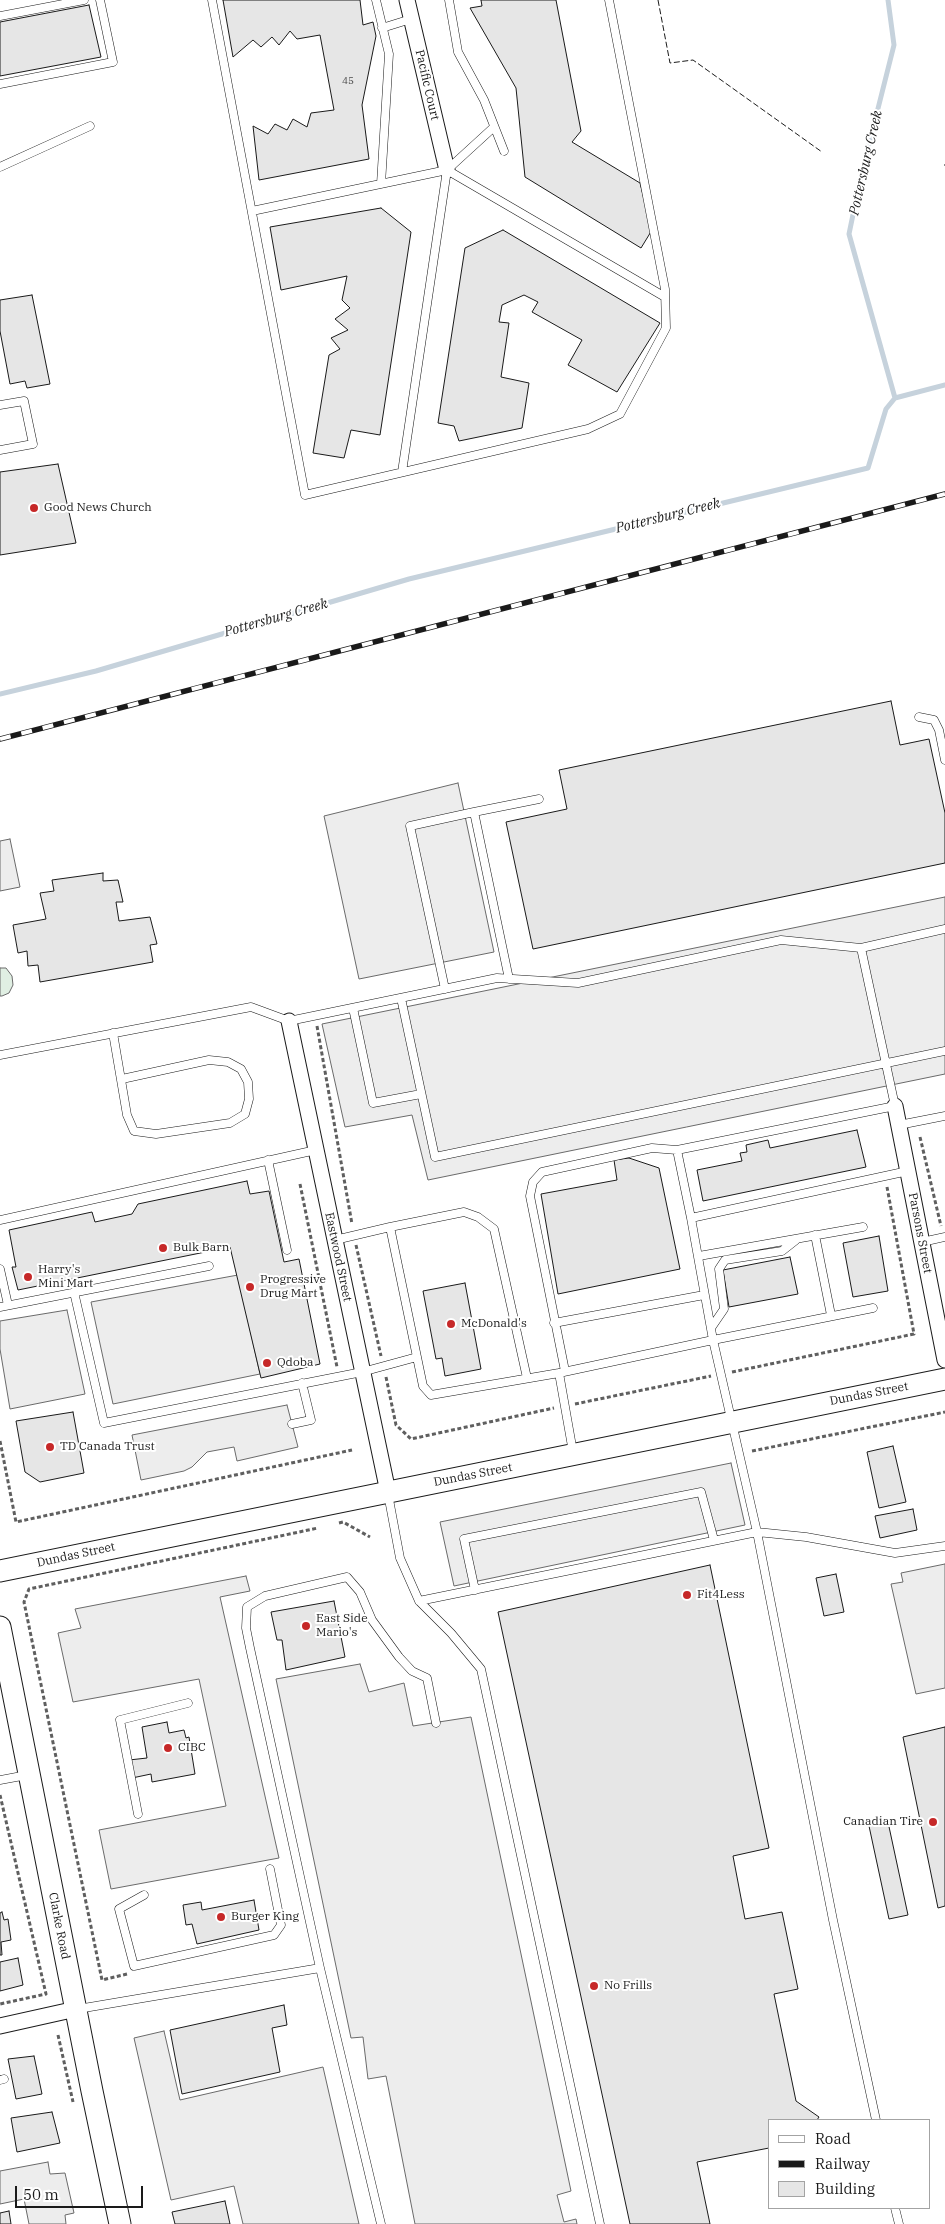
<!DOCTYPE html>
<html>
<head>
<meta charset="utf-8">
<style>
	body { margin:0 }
	#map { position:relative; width:945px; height:2224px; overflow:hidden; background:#fff; font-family:"IBM Plex Serif",serif }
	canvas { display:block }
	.legend { position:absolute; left:768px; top:2119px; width:162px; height:90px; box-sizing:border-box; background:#fff; border:1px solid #a3a3a3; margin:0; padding:6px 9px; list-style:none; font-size:15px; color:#1a1a1a }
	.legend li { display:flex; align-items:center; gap:10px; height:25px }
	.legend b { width:25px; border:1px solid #a3a3a3 }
	.scale { position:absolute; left:15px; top:2186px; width:128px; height:22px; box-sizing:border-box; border:2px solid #1a1a1a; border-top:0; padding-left:6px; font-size:15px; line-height:18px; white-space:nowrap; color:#1a1a1a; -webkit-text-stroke:4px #fff; paint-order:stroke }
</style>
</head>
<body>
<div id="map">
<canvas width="945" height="2224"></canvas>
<ul class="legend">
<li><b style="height:6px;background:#fff"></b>Road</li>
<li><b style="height:6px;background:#1a1a1a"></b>Railway</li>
<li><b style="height:14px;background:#e6e6e6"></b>Building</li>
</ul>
<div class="scale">50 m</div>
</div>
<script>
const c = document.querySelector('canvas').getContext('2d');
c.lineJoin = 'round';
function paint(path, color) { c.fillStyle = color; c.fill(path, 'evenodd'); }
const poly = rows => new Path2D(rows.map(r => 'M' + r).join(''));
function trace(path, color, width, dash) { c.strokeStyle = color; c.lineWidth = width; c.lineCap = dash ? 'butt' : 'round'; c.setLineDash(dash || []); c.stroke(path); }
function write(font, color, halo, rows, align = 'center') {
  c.font = font + ' "IBM Plex Serif",serif'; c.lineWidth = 4; c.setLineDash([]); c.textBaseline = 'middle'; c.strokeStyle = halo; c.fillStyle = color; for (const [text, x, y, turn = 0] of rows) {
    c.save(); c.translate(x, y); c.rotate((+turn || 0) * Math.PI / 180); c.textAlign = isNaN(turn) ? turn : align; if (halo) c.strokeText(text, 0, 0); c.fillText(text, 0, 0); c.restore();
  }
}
const green = poly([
	[0,968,6,968,12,976,13,985,9,993,2,996,0,996,0,968]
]);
paint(green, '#e0efe3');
trace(green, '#6a6a6a', 1);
const parking = poly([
	[458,783,494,952,359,979,324,816,458,783],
	[10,839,20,887,0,891,0,841,10,839],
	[945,897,945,1074,428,1180,412,1115,345,1127,322,1024,945,897],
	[238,1275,260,1374,113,1404,91,1302,238,1275],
	[67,1310,85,1394,10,1409,0,1349,0,1321,67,1310],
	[287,1405,298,1447,237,1461,234,1447,207,1452,192,1467,184,1471,141,1480,132,1435,287,1405],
	[731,1463,745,1525,454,1586,440,1522,731,1463],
	[945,1564,945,1688,916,1694,891,1584,903,1582,901,1573,945,1564],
	[246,1576,250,1591,220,1597,279,1858,111,1889,99,1830,226,1806,199,1679,73,1702,58,1633,81,1628,75,1609,246,1576],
	[360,1664,369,1692,404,1683,413,1726,471,1717,571,2191,557,2195,564,2222,576,2219,577,2224,415,2224,386,2076,368,2079,363,2037,351,2038,276,1679,360,1664],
	[164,2031,180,2100,323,2067,359,2224,243,2224,234,2186,171,2200,134,2038,164,2031],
	[48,2162,50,2174,65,2173,74,2213,65,2215,66,2224,29,2224,24,2199,0,2204,0,2171,48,2162]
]);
paint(parking, '#ededed');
trace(parking, '#6a6a6a', 1);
trace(poly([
	[888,0,894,45,861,176,849,234,895,398],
	[895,398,945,385],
	[0,694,96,671,409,579,868,468,886,409,895,398]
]), '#c6d2dc', 5);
const building = poly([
	[223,0,360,0,363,25,373,22,376,36,362,105,369,159,259,180,253,126,268,134,275,124,287,130,293,119,307,127,311,113,334,110,320,35,297,39,290,31,279,45,272,37,261,47,253,40,233,57,223,0],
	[481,0,556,0,581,131,572,142,640,183,652,230,641,248,525,177,516,88,470,8,482,6,481,0],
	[89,5,101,57,0,76,0,22,89,5],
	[381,208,411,232,380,435,351,430,344,458,313,453,329,355,340,349,331,338,348,330,335,319,350,308,342,300,347,276,281,290,270,227,381,208],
	[503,230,660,323,617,392,568,365,582,340,532,312,538,302,524,295,502,305,499,322,509,323,501,377,529,383,522,428,459,441,454,426,438,423,465,248,503,230],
	[32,295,50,384,27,388,25,381,10,384,0,331,0,300,32,295],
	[58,464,76,543,0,555,0,472,58,464],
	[891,701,900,745,929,739,945,813,945,863,533,949,506,822,567,809,559,770,891,701],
	[103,873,103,881,118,880,123,902,116,902,119,921,150,917,157,944,150,945,153,962,40,982,38,965,28,966,27,951,18,953,13,925,46,919,40,893,54,891,52,880,103,873],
	[857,1130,866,1167,703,1201,697,1170,742,1161,740,1153,747,1152,746,1145,768,1140,770,1148,857,1130],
	[629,1158,659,1168,680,1269,558,1294,541,1194,617,1180,614,1160,629,1158],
	[247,1181,250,1194,269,1191,284,1262,299,1259,320,1364,261,1378,230,1247,18,1290,12,1267,16,1267,9,1230,92,1212,95,1222,132,1214,138,1204,247,1181],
	[879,1236,888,1291,853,1297,843,1243,879,1236],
	[790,1257,798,1294,729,1307,723,1270,790,1257],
	[465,1283,481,1369,445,1376,442,1358,436,1359,423,1291,465,1283],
	[73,1412,84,1473,40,1482,25,1472,16,1421,73,1412],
	[893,1446,906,1502,879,1508,867,1452,893,1446],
	[913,1509,917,1530,880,1538,875,1516,913,1509],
	[710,1565,769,1848,733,1856,745,1919,782,1912,798,1989,774,1994,796,2101,819,2117,817,2120,769,2120,769,2148,697,2162,710,2224,630,2224,498,1612,710,1565],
	[836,1574,844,1612,824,1616,816,1578,836,1574],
	[334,1601,345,1657,286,1670,282,1640,277,1640,271,1612,334,1601],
	[167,1722,169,1733,184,1730,186,1738,189,1737,195,1774,152,1782,151,1774,132,1778,129,1760,147,1758,142,1727,167,1722],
	[945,1727,945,1906,938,1908,903,1737,945,1727],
	[888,1822,908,1915,889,1919,869,1826,888,1822],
	[254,1900,259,1930,197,1944,192,1924,186,1925,183,1905,201,1902,202,1910,254,1900],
	[2,1912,4,1920,8,1919,11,1940,1,1942,2,1955,0,1955,0,1913,2,1912],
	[18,1958,23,1985,0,1991,0,1962,18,1958],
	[284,2005,287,2025,272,2028,280,2072,182,2094,170,2030,284,2005],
	[34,2056,42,2094,16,2099,8,2059,34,2056],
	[52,2112,60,2143,17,2152,11,2118,52,2112],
	[225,2201,230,2224,175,2224,172,2212,225,2201],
	[9,2211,11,2224,0,2224,0,2213,9,2211]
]);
paint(building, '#e6e6e6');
trace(building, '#1a1a1a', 1);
const service = poly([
	[212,0,305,495,588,429,620,414,666,328,665,289,609,0],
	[376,0,389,54,381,184],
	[449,0,458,52,484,100,504,151],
	[0,16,84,0],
	[382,28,411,19],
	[0,84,113,62,100,0],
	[0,167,90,126],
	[447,170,665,297],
	[252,211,447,170,494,127],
	[0,405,24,401,33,444,0,450],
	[402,472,447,170],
	[919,717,934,720,939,730,945,760],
	[509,979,474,812,539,799],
	[445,989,410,826,474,812],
	[401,998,435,1157,945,1051],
	[353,1008,373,1103,421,1094],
	[113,1033,127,1115,134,1131,156,1134,230,1123,245,1114,249,1099,248,1082,241,1069,228,1062,209,1060,122,1079],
	[0,1055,251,1007,289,1021,497,978,578,983,781,940,861,948,945,929],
	[899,1125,945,1116],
	[268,1160,287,1250],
	[691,1218,677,1150,895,1106,861,948],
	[0,1220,316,1150],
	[390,1227,464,1212,478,1217,494,1229,527,1378],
	[815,1235,831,1315],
	[335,1240,390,1227,423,1386,431,1395,559,1373,573,1452],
	[922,1242,945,1237],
	[699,1256,863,1227],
	[0,1269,8,1305],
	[74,1292,104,1423,362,1372,417,1357],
	[0,1307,209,1266],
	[873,1308,713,1340,691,1218,908,1171],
	[554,1323,704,1295],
	[711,1328,724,1309,719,1269,725,1260,782,1251,796,1240],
	[565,1371,530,1196,533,1182,542,1172,652,1148,677,1150],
	[559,1373,713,1340,757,1532,833,1920,876,2120],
	[292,1424,311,1420,302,1383],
	[388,1494,400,1558,419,1601,451,1633,481,1669,600,2224],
	[475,1590,464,1539,701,1492,714,1540],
	[419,1601,757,1532,806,1537,895,1553,945,1546],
	[0,1780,27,1775],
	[138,1814,120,1720,188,1703],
	[144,1895,119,1909,134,1966,274,1935,281,1925,270,1869],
	[78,2009,320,1968],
	[0,2080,4,2079],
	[895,2208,899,2224],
	[381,2224,320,1968,250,1648,246,1628,247,1607,265,1596,347,1577,360,1592,372,1620,399,1657,412,1671,427,1678,436,1723]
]);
const minor = poly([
	[407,0,447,170],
	[289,1021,388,1492],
	[895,1106,945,1360],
	[0,2026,76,2009]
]);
const secondary = poly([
	[0,1571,945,1379],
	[0,1627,92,2091,120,2224]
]);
trace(service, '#1a1a1a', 9);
trace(minor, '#1a1a1a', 17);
trace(secondary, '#1a1a1a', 23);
trace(poly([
	[317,1026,352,1224],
	[920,1137,941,1226],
	[300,1184,337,1367],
	[356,1245,381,1356],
	[732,1372,914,1334,887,1187],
	[386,1377,396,1425,411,1439,554,1408],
	[575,1404,711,1376],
	[0,1441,16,1522,352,1450],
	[752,1451,945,1412],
	[339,1523,343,1522,370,1537],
	[0,1795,46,1994,0,2004],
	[127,1974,102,1980,24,1602,29,1589,318,1528],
	[58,2035,73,2102]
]), '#5f5f5f', 3, [4, 2.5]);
trace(service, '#fff', 8);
trace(minor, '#fff', 15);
trace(secondary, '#fff', 21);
const rail = poly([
	[0,739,945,494]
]);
trace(rail, '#1a1a1a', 5.5);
trace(rail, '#fff', 4, [11]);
trace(poly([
	[658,0,670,63,693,60,822,152],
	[944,165,945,165]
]), '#1a1a1a', 1, [6, 2.5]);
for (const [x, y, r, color] of [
	[34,508,5,"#c62828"],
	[163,1248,5,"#c62828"],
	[28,1277,5,"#c62828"],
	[250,1287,5,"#c62828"],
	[451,1324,5,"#c62828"],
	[267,1363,5,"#c62828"],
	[50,1447,5,"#c62828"],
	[687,1595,5,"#c62828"],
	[306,1626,5,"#c62828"],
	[168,1748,5,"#c62828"],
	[933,1822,5,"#c62828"],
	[221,1917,5,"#c62828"],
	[594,1986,5,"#c62828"]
]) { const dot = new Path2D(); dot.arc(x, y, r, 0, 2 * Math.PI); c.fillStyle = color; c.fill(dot); trace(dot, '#fff', 2); }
write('10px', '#4d4d4d', null, [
	["45",348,81]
]);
write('12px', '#1a1a1a', '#fff', [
	["Pacific Court",427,85,77],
	["Parsons Street",920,1233,79],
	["Eastwood Street",338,1257,78],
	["Dundas Street",869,1394,-11],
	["Dundas Street",473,1475,-11],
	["Dundas Street",76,1555,-12],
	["Clarke Road",59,1926,79]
]);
write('12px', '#1a1a1a', '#fff', [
	["Good News Church",44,508],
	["Bulk Barn",173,1248],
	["Harry's",38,1270],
	["Mini Mart",38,1284],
	["Progressive",260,1280],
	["Drug Mart",260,1294],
	["McDonald's",461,1324],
	["Qdoba",277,1363],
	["TD Canada Trust",60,1447],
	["Fit4Less",697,1595],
	["East Side",316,1619],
	["Mario's",316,1633],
	["CIBC",178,1748],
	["Canadian Tire",923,1822,"right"],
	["Burger King",231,1917],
	["No Frills",604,1986]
], 'left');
write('italic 14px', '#1a1a1a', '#fff', [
	["Pottersburg Creek",866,163,-77],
	["Pottersburg Creek",668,516,-14],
	["Pottersburg Creek",276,618,-16]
]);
</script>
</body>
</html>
